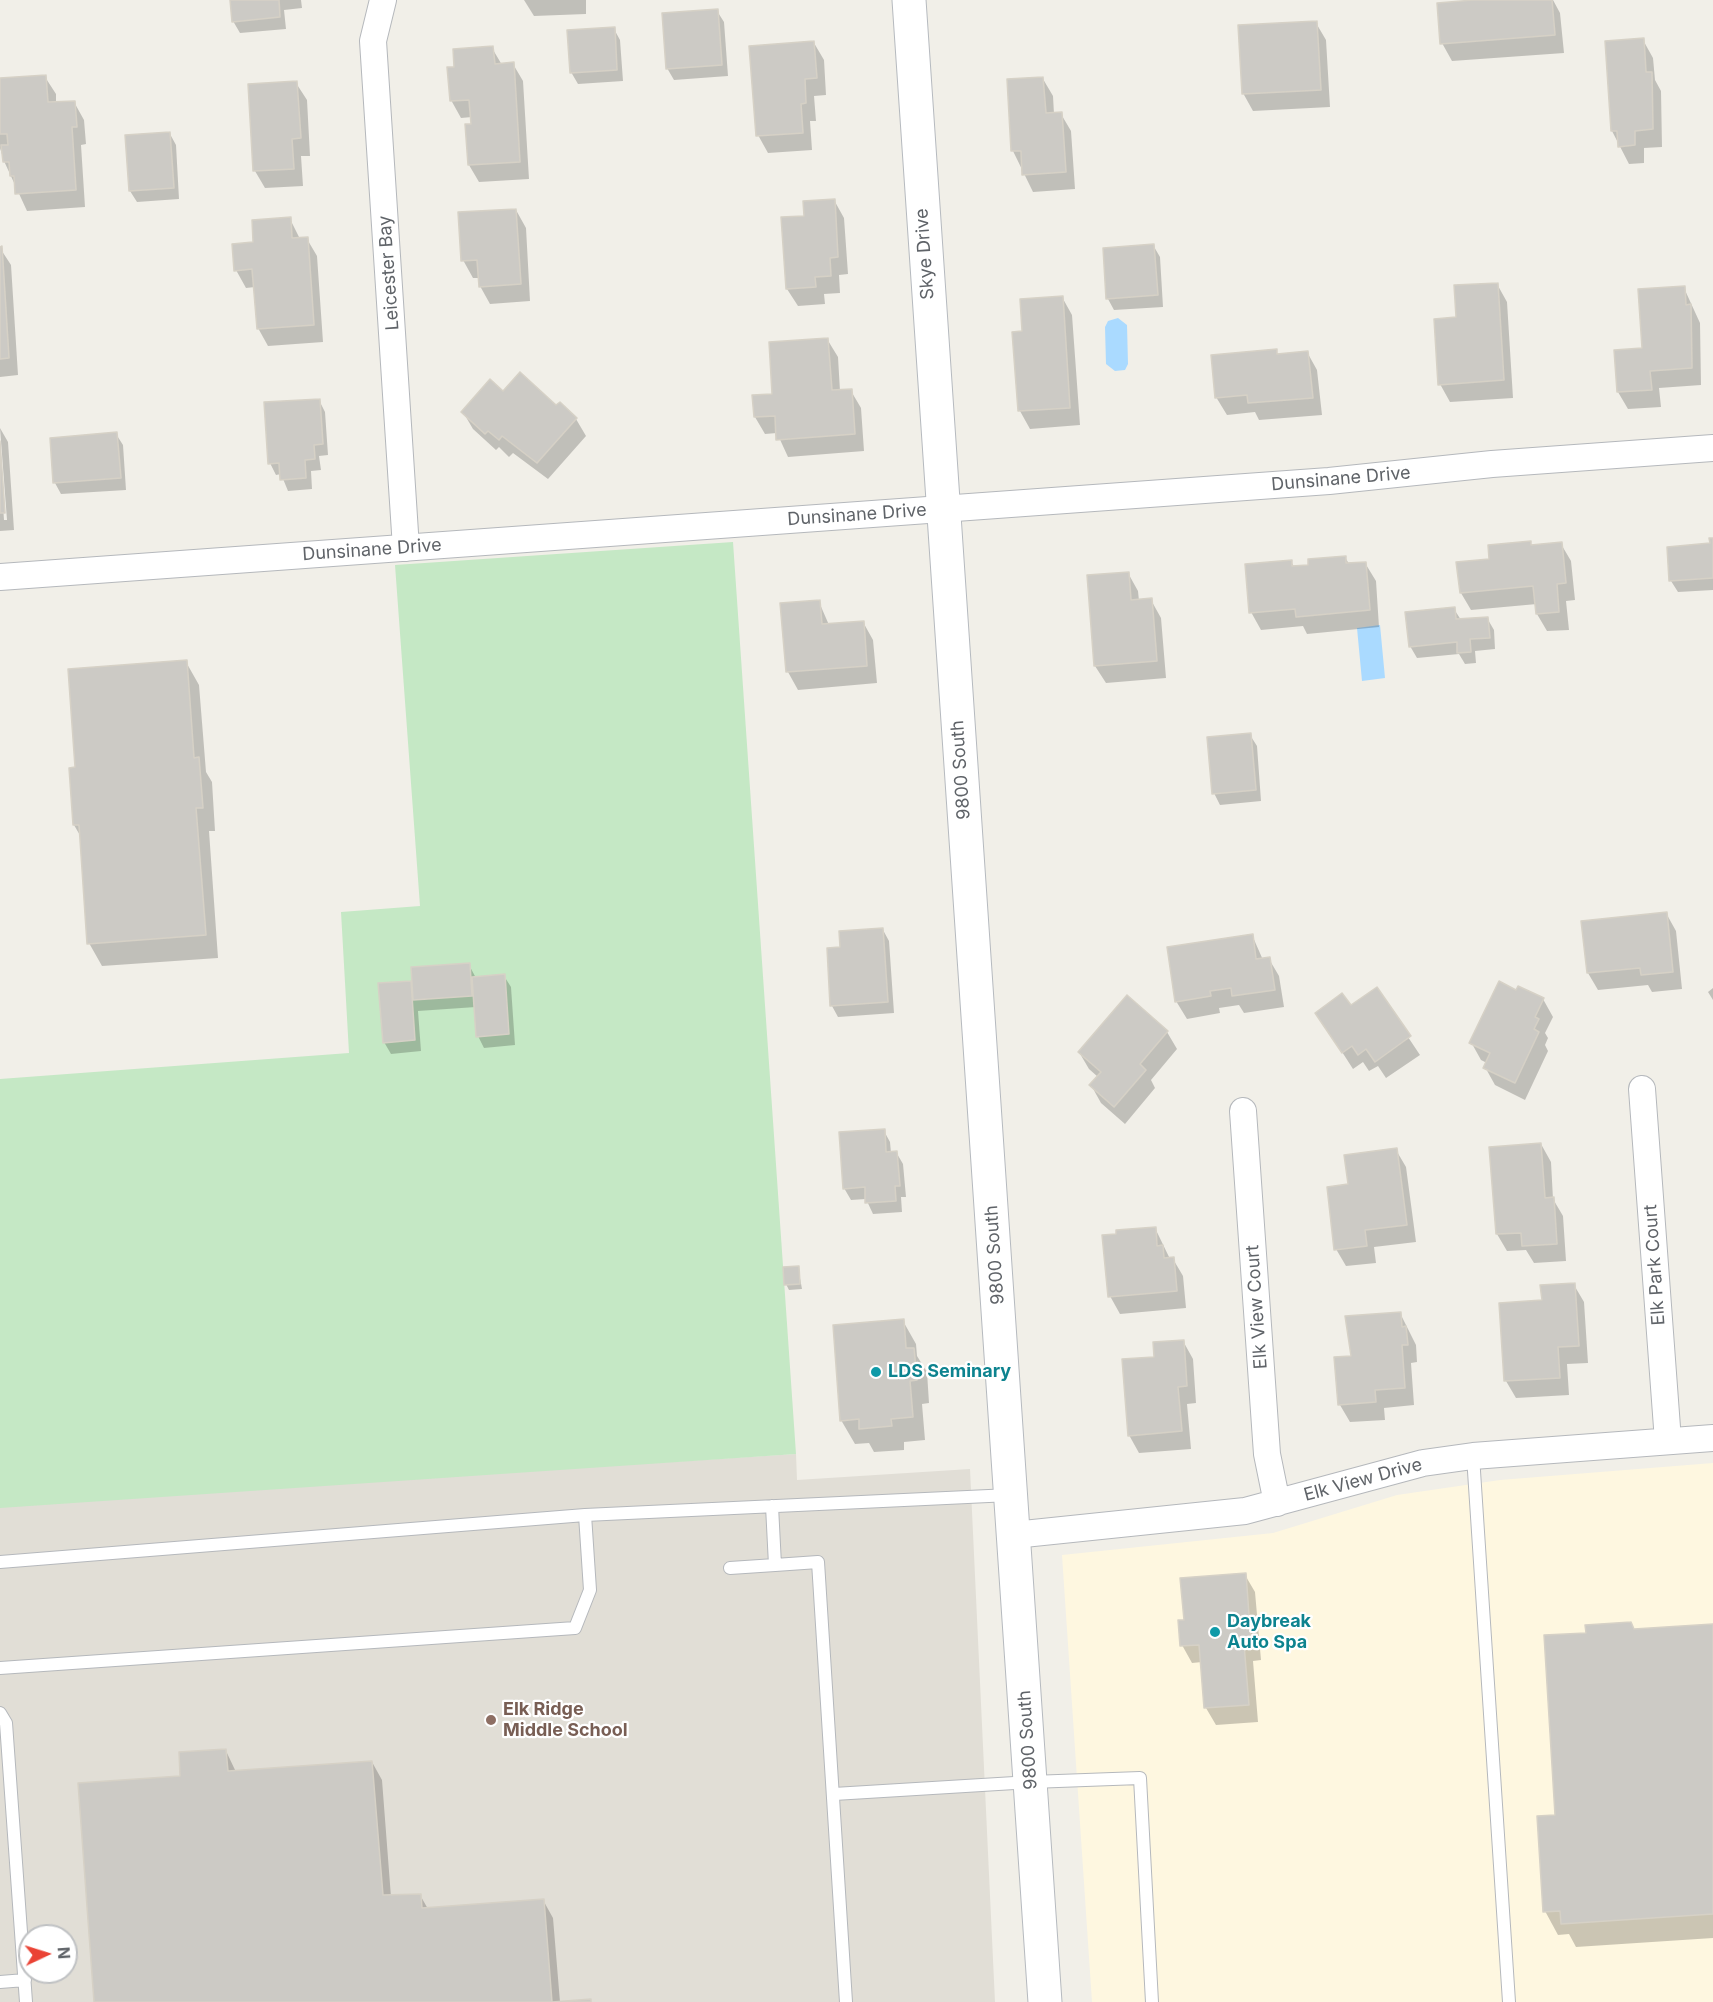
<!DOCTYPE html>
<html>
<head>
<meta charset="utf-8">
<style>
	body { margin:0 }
	#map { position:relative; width:1713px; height:2002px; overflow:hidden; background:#f1efe8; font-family:Inter,sans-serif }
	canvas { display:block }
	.north { position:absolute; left:18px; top:1924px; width:60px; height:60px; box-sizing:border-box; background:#fff; border:2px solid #bfc1c3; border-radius:50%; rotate:86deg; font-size:16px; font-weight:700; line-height:24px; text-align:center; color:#5f6368 }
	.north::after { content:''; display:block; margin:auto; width:21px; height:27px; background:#ea4335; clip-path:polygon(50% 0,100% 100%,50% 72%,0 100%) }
</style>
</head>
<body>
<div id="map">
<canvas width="1713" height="2002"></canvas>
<div class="north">N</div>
</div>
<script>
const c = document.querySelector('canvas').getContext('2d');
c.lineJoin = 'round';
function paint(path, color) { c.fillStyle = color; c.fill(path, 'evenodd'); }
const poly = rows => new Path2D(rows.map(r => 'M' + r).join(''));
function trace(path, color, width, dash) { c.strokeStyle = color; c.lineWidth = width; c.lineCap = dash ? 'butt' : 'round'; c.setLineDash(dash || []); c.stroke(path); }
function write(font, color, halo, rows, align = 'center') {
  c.font = font + ' Inter,sans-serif'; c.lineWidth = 4.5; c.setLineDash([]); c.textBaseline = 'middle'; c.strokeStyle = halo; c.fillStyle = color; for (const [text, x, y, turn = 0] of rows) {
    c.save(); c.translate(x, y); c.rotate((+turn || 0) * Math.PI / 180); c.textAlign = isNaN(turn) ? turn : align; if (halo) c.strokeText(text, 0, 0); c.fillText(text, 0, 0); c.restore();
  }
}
paint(poly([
	[1713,1463,1713,2002,1092,2002,1062,1555,1273,1533,1397,1495,1500,1480]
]), '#fef7e0');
paint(poly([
	[796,1454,797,1480,970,1469,995,2002,0,2002,0,1504],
	[30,1936,66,1936,66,1972,30,1972]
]), '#e1ded6');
paint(poly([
	[733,542,796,1454,0,1508,0,1079,349,1053,341,912,420,906,395,565]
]), '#c5e8c5');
paint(poly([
	[1118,318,1127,325,1128,364,1125,370,1115,371,1106,364,1105,327,1108,321],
	[1380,625,1385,678,1362,681,1357,628]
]), '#aadaff');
paint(poly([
	[231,0,301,0,302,8,284,10,286,29,240,33,233,21],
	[524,0,586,0,586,14,534,16],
	[1494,0,1553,0,1560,13,1564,53,1452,61,1442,43],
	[717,11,724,22,728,76,674,80,667,68],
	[1316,23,1326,40,1330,107,1253,111,1243,93],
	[614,29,620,40,623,81,578,84,571,72],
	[1643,40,1653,58,1655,80,1661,91,1662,147,1644,148,1644,163,1629,164,1612,131],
	[814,43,824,60,826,95,814,96,816,121,810,121,812,150,768,153,758,135],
	[492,48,502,65,513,64,523,81,529,179,479,182,469,165,466,126,472,125,472,117,461,118,451,100,455,68],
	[45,77,56,94,56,103,74,102,84,120,86,144,81,145,85,207,27,211,4,161,0,148,0,80],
	[1043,79,1053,96,1054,114,1061,114,1071,131,1075,189,1033,192,1013,151],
	[296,83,307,100,310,156,301,156,303,186,265,188,255,171],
	[170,134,176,145,179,199,137,202,130,191],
	[834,200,844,218,848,274,839,275,840,293,824,294,825,304,798,306,787,289,806,217],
	[516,210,526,228,530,301,490,304,480,286,480,278,473,278,463,260],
	[290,219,300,239,307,239,317,256,323,342,268,346,258,328,255,287,246,288,236,270,255,244],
	[1153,245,1160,257,1163,307,1114,310,1108,299],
	[0,248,11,265,18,375,0,377],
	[1497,284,1507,302,1513,398,1450,402,1440,384,1458,319],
	[1684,288,1700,323,1701,385,1659,388,1661,407,1628,409,1618,392],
	[1062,297,1072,315,1080,425,1030,429,1020,411,1014,333,1023,332],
	[827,339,838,357,840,391,851,391,861,408,864,451,788,457,777,433,765,434,755,417],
	[1276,350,1278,355,1307,352,1317,370,1322,415,1259,420,1255,412,1227,415,1216,397],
	[503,393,556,408,576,419,586,436,548,479,513,453,509,457,499,447,496,450,473,429,463,412],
	[319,400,325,412,328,455,319,456,321,470,311,471,312,489,288,491,281,474,276,475,270,463],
	[0,428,8,442,14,530,0,531,0,463,4,520,7,520],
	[116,434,123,445,126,490,61,494,55,483,52,439],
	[1713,539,1713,590,1678,592,1671,581,1711,545],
	[1530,542,1532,547,1561,544,1571,561,1575,600,1566,601,1569,630,1547,631,1537,614,1537,604,1471,610,1461,593,1490,561],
	[1345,557,1349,564,1365,563,1376,581,1379,627,1307,634,1303,626,1261,630,1251,612,1291,561,1294,567,1310,566],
	[1128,573,1138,591,1139,601,1151,600,1161,618,1166,678,1106,683,1095,666],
	[819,602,829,625,863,622,873,640,877,683,798,690,788,672,782,604],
	[1454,609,1461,620,1487,618,1494,630,1495,649,1475,651,1476,663,1465,664,1459,654,1417,658,1410,646],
	[186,662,199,685,206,772,212,782,215,831,209,831,218,958,102,966,89,943,81,837,74,825,77,768],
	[1250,735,1257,746,1261,801,1220,805,1214,793],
	[1666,913,1676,931,1682,989,1652,992,1648,985,1598,990,1588,973],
	[883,930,889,941,894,1013,838,1017,832,1006,841,948],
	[1252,935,1263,960,1269,959,1279,976,1284,1007,1244,1013,1239,1005,1219,1008,1220,1013,1187,1019,1176,1001],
	[469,965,476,978,504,976,511,987,515,1045,484,1048,478,1036,476,1007,418,1011,421,1051,391,1054,384,1042,380,985,413,982],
	[1713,988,1713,1000,1708,992],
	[1376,989,1420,1055,1386,1078,1378,1066,1369,1071,1363,1062,1353,1069,1317,1013,1350,1008],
	[1517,992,1543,999,1553,1017,1545,1033,1548,1038,1545,1045,1548,1051,1525,1100,1495,1085,1485,1067,1487,1063,1481,1060,1471,1042],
	[1167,1032,1177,1049,1151,1080,1155,1088,1125,1124,1101,1103,1091,1085,1098,1077,1089,1069,1079,1052],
	[884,1131,890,1142,891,1153,896,1152,903,1164,906,1197,901,1197,902,1212,873,1214,866,1199,851,1200,844,1188],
	[1541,1144,1551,1162,1553,1199,1563,1216,1566,1261,1534,1263,1526,1250,1507,1251,1497,1234,1491,1148],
	[1396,1150,1406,1167,1416,1242,1374,1247,1376,1263,1346,1266,1336,1249],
	[1155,1228,1170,1259,1173,1259,1183,1276,1186,1308,1120,1314,1110,1296],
	[798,1267,802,1289,789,1290,786,1284],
	[1574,1285,1584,1302,1588,1363,1567,1364,1569,1395,1516,1398,1506,1381,1501,1304,1543,1301],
	[1400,1313,1416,1345,1417,1362,1411,1363,1414,1405,1384,1408,1385,1420,1350,1422,1340,1405,1353,1357],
	[903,1321,916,1344,917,1356,927,1372,929,1403,922,1404,925,1440,904,1442,904,1450,874,1452,869,1443,855,1444,841,1420],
	[1183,1341,1193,1359,1196,1403,1187,1404,1191,1449,1139,1453,1129,1435,1156,1358],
	[1245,1575,1255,1592,1261,1660,1253,1661,1258,1722,1216,1725,1206,1708,1202,1662,1192,1663,1182,1645,1185,1621],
	[1713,1626,1713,1938,1576,1947,1569,1934,1558,1935,1545,1911,1634,1631],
	[226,1751,236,1772,372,1762,382,1780,391,1897,420,1895,428,1909,543,1900,553,1918,560,2002,96,2002,182,1777]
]), '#0003');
const building = poly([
	[230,0,279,0,280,17,232,22,230,0],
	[1473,0,1552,0,1555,35,1440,44,1437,3,1473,0],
	[718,9,722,65,666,69,662,13,718,9],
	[1317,21,1321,90,1242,94,1238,25,1317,21],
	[615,27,617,70,570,73,567,30,615,27],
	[1644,38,1646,72,1652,72,1653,129,1635,131,1635,145,1618,147,1617,131,1611,131,1605,41,1644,38],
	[814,41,817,78,805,79,806,103,801,104,803,133,756,136,749,46,814,41],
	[493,46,495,64,514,62,520,162,468,165,465,124,471,124,469,100,450,101,447,67,454,67,453,49,493,46],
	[46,75,48,102,75,101,77,127,72,127,76,190,15,194,14,176,10,176,9,162,3,162,1,145,8,145,7,134,0,134,0,78,46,75],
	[1043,77,1046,113,1062,112,1066,172,1022,175,1021,151,1011,151,1007,79,1043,77],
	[297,81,301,138,292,139,294,169,253,171,248,84,297,81],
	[170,132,174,188,129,191,125,135,170,132],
	[835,199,838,257,830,258,831,276,815,277,816,287,786,289,781,217,804,216,803,201,835,199],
	[516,209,521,284,479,287,477,260,461,261,458,212,516,209],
	[291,217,292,238,308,237,314,325,257,329,252,269,234,271,232,244,253,242,252,220,291,217],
	[1154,244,1158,295,1106,299,1103,248,1154,244],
	[2,246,9,358,0,359,0,247,2,246],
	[1498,283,1504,380,1438,385,1434,319,1456,317,1454,285,1498,283],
	[1685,286,1686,305,1691,304,1692,368,1650,371,1652,390,1617,392,1614,350,1642,348,1638,289,1685,286],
	[1063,296,1070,408,1018,411,1012,332,1022,331,1020,299,1063,296],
	[828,338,832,390,852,389,855,434,776,440,775,416,754,417,752,395,772,394,769,342,828,338],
	[1277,349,1277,354,1308,351,1313,398,1248,403,1247,395,1215,398,1211,355,1277,349],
	[520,372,556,405,560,402,577,418,537,463,502,436,499,440,488,431,485,434,461,412,490,379,503,391,520,372],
	[320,399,323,444,314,445,315,459,305,460,306,478,280,480,279,463,268,464,264,402,320,399],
	[117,432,121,478,53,483,50,438,117,432],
	[0,441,5,513,0,513,0,441],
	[1709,538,1713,538,1713,578,1669,581,1667,547,1710,543,1709,538],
	[1531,541,1531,545,1562,542,1566,583,1557,584,1559,612,1536,614,1533,586,1460,593,1456,562,1489,559,1488,545,1531,541],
	[1346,556,1346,563,1366,562,1370,610,1296,617,1295,609,1249,613,1245,564,1292,560,1292,566,1308,565,1308,559,1346,556],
	[1129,572,1131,600,1152,598,1157,661,1094,666,1087,575,1129,572],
	[820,600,822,624,864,621,867,666,786,672,780,603,820,600],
	[1455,607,1456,619,1488,617,1490,638,1470,639,1471,652,1457,653,1457,642,1409,647,1405,612,1455,607],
	[187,660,194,758,199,757,203,808,196,808,206,935,87,944,79,825,73,825,69,768,75,767,68,669,187,660],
	[1251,733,1256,790,1212,794,1207,737,1251,733],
	[1667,912,1673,972,1641,975,1640,968,1587,973,1581,921,1667,912],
	[883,928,888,1002,830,1006,827,948,840,947,839,931,883,928],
	[1253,934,1256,959,1270,957,1275,990,1232,996,1231,988,1210,991,1211,996,1175,1002,1167,947,1253,934],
	[470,963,472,996,413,1000,411,967,470,963],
	[505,974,509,1034,476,1037,472,977,505,974],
	[411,981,415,1040,383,1043,378,983,411,981],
	[1499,981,1516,990,1518,986,1544,998,1535,1017,1539,1019,1534,1029,1539,1032,1515,1083,1483,1068,1490,1053,1469,1043,1499,981],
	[1377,987,1411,1036,1375,1062,1366,1049,1358,1055,1352,1046,1342,1053,1315,1013,1342,993,1351,1005,1377,987],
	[1127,995,1168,1031,1140,1064,1146,1070,1114,1107,1089,1085,1101,1072,1078,1052,1127,995],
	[885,1129,886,1152,897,1151,900,1186,895,1186,896,1201,865,1203,865,1187,843,1189,839,1132,885,1129],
	[1541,1143,1545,1198,1554,1197,1557,1244,1522,1246,1521,1233,1496,1234,1489,1147,1541,1143],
	[1397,1148,1407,1225,1365,1230,1367,1246,1334,1250,1327,1187,1348,1184,1344,1155,1397,1148],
	[1156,1227,1157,1246,1163,1245,1164,1258,1174,1257,1177,1291,1108,1297,1102,1235,1116,1234,1116,1230,1156,1227],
	[799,1266,800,1284,784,1285,783,1267,799,1266],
	[1575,1283,1579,1346,1558,1347,1560,1378,1504,1381,1499,1303,1542,1300,1540,1285,1575,1283],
	[1401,1312,1402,1327,1406,1326,1408,1345,1402,1345,1405,1388,1375,1390,1376,1402,1338,1405,1334,1357,1351,1356,1345,1316,1401,1312],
	[904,1319,906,1348,914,1348,917,1380,910,1381,913,1417,891,1419,892,1426,859,1429,859,1419,840,1421,833,1325,904,1319],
	[1184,1340,1187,1386,1178,1387,1182,1431,1128,1436,1122,1359,1154,1357,1153,1342,1184,1340],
	[1246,1573,1251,1643,1244,1644,1249,1705,1204,1708,1199,1645,1180,1646,1178,1620,1184,1620,1180,1578,1246,1573],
	[1631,1622,1634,1629,1713,1624,1713,1914,1561,1924,1560,1911,1543,1912,1537,1816,1555,1815,1544,1635,1586,1633,1585,1625,1631,1622],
	[226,1749,228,1771,372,1761,383,1895,421,1894,422,1908,544,1899,552,2002,591,1999,591,2002,94,2002,78,1783,180,1776,179,1752,226,1749]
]);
paint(building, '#cccac5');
trace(building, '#d6d1c6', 1.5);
const service = poly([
	[1473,1456,1509,2002],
	[0,1562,585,1515,1010,1495],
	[775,1565,818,1562,846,2002],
	[730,1568,775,1565,772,1506],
	[0,1668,575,1628,590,1590,585,1515],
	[0,1713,6,1723,26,2002],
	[834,1794,1031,1782,1140,1778,1152,2002],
	[0,1982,25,1980]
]);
const minor = poly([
	[383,0,373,41,406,548],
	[0,577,1329,481,1492,464,1713,448],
	[1642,1089,1668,1441],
	[1243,1111,1267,1454,1277,1503],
	[1014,1535,1245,1511,1423,1463,1473,1456,1713,1438]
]);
const secondary = poly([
	[909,0,1045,2002]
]);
trace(service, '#b5b8bc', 14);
trace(minor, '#b5b8bc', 28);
trace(secondary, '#b6babf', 35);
trace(service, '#fff', 12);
trace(minor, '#fff', 26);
trace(secondary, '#fff', 33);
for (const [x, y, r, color] of [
	[876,1372,6,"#0f9aa8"],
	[1215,1632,6,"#0f9aa8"],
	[491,1720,6,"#8d6e63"]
]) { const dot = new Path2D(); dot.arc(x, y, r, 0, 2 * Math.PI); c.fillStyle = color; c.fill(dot); trace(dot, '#fff', 2); }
write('18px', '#5f6368', '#fff', [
	["Skye Drive",925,254,-94],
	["Leicester Bay",389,273,-94],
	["Dunsinane Drive",1341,479,-5],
	["Dunsinane Drive",857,515,-4],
	["Dunsinane Drive",372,550,-4],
	["9800 South",961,770,-94],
	["9800 South",995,1255,-94],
	["Elk Park Court",1655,1265,-94],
	["Elk View Court",1257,1307,-94],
	["Elk View Drive",1363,1480,-15],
	["9800 South",1028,1740,-94]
]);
write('bold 18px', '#0d838f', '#fff', [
	["LDS Seminary",888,1372],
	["Daybreak",1227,1622],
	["Auto Spa",1227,1643]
], 'left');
write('bold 18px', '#785e54', '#fff', [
	["Elk Ridge",503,1710],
	["Middle School",503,1731]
], 'left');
</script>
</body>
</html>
